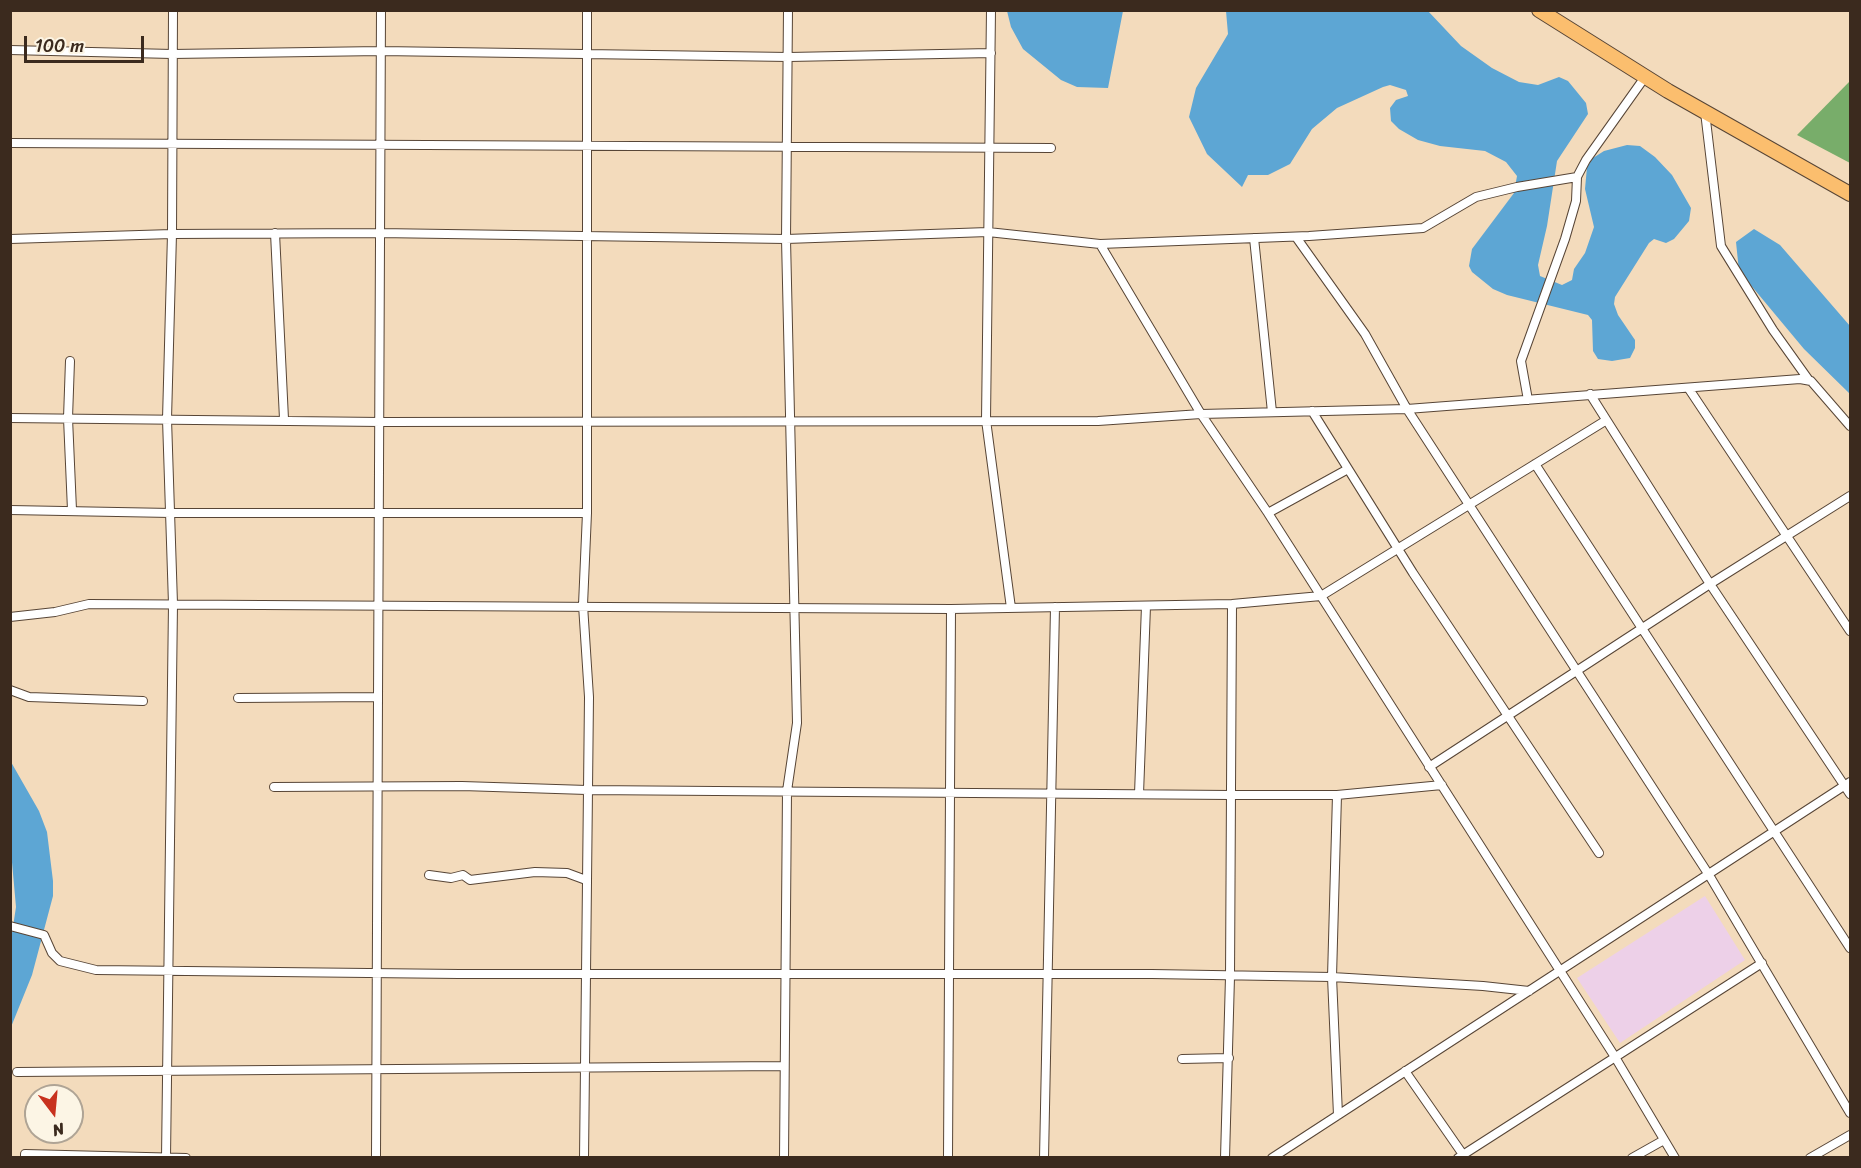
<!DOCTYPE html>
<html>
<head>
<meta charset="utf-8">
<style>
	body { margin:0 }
	#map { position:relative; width:1861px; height:1168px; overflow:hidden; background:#f3dbbc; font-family:Sriracha,sans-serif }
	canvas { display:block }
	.frame { position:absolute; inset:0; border:12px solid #3b2a1e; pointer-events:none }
	.north { position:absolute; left:24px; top:1084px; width:60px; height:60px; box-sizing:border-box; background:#fcf5e5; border:2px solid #afa495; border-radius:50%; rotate:164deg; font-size:16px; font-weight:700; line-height:24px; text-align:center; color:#3b2a1e }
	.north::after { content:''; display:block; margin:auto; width:21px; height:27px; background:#c8321e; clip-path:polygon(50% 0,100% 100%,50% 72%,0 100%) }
	.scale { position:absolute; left:24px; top:36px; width:120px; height:27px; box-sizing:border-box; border:3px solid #3b2a1e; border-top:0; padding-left:8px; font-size:18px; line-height:21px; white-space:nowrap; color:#3b2a1e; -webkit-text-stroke:4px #fcf5e5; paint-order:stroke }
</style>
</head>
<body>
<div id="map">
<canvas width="1861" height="1168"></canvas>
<div class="frame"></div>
<div class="north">N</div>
<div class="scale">100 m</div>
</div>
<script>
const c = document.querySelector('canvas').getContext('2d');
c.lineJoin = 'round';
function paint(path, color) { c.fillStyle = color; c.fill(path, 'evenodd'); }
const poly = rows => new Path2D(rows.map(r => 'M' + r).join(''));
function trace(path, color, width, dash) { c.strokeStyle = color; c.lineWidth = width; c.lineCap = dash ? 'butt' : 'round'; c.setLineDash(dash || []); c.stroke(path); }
paint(poly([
	[1705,896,1745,960,1620,1043,1577,978]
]), '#edd0e8');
paint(poly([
	[1850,81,1850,163,1797,135]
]), '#78ad6a');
paint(poly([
	[1007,11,1123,11,1108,88,1077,87,1061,80,1023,49,1011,27],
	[1226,11,1428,11,1461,46,1492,68,1519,82,1538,85,1559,77,1568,81,1586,103,1588,114,1557,161,1547,226,1538,265,1540,276,1562,285,1572,280,1574,269,1585,253,1594,227,1585,189,1587,167,1593,158,1604,151,1627,145,1640,146,1655,157,1672,175,1691,208,1689,221,1674,239,1666,243,1654,239,1649,243,1615,297,1614,304,1618,315,1635,340,1635,348,1630,358,1612,361,1598,359,1593,351,1592,320,1588,315,1507,295,1493,289,1472,272,1469,266,1472,249,1514,193,1517,176,1506,162,1485,151,1440,146,1418,140,1399,129,1391,121,1390,108,1396,100,1408,96,1406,90,1390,85,1383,87,1337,108,1312,129,1290,164,1268,175,1248,175,1242,187,1207,154,1189,117,1196,88,1228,34],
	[1754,229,1780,245,1850,326,1850,394,1804,349,1739,271,1736,242],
	[11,762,39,811,47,832,53,881,53,896,32,975,11,1027,11,940,16,907,10,840]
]), '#5da6d4');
const minor = poly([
	[991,10,986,420,1011,608],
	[10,50,172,54,381,51,789,57,991,53],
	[1705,112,1721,246,1773,330,1808,379],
	[10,143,1051,148],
	[275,233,284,419],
	[1296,237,1365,334,1407,409,1709,875,1850,1113],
	[1254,238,1272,412],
	[10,239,172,234,379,233,786,239,988,232,1100,244,1201,414,1268,513,1615,1057,1675,1158],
	[1100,244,1309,236,1423,228,1476,197,1517,187,1577,177],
	[70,361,68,418,72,510],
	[1689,389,1850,631],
	[1590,394,1710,584,1850,794],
	[1528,400,1521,361,1565,239,1576,201,1577,177,1586,160,1645,77],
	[1312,411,1413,573,1599,853],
	[10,418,381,422,1098,421,1201,414,1407,409,1800,379,1811,381,1850,426],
	[1535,464,1850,948],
	[10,510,171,513,587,513],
	[1268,513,1348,469],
	[10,617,55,612,89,604,951,609,1232,604,1321,596,1605,421],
	[10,690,29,697,143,701],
	[238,698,377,697],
	[1429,767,1710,584,1850,496],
	[274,787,462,786,587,790,1231,795,1337,795,1442,785],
	[1139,794,1146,606],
	[1337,795,1332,977,1338,1115],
	[429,875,451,878,463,875,470,880,535,872,567,873,586,880],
	[10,926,44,935,52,953,60,961,96,970,459,974,1152,974,1332,977,1483,986,1529,991],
	[1182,1059,1229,1058],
	[1405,1071,1464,1156],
	[17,1072,783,1066],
	[25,1158,25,1154,186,1158],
	[166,1158,173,604,167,419,172,234,173,10],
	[376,1158,381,10],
	[584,1158,589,697,583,605,587,513,587,10],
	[784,1158,787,791,797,723,786,239,788,10],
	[948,1158,951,609],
	[1044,1158,1055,607],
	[1225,1158,1230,977,1232,604],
	[1272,1158,1850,782],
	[1458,1158,1762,963],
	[1632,1158,1664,1140],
	[1810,1158,1850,1135]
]);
const trunk = poly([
	[1539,10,1668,91,1850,194]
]);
trace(minor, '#574536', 10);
trace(trunk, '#574536', 16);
trace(minor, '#fff', 8);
trace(trunk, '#fbbe6e', 14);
</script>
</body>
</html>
